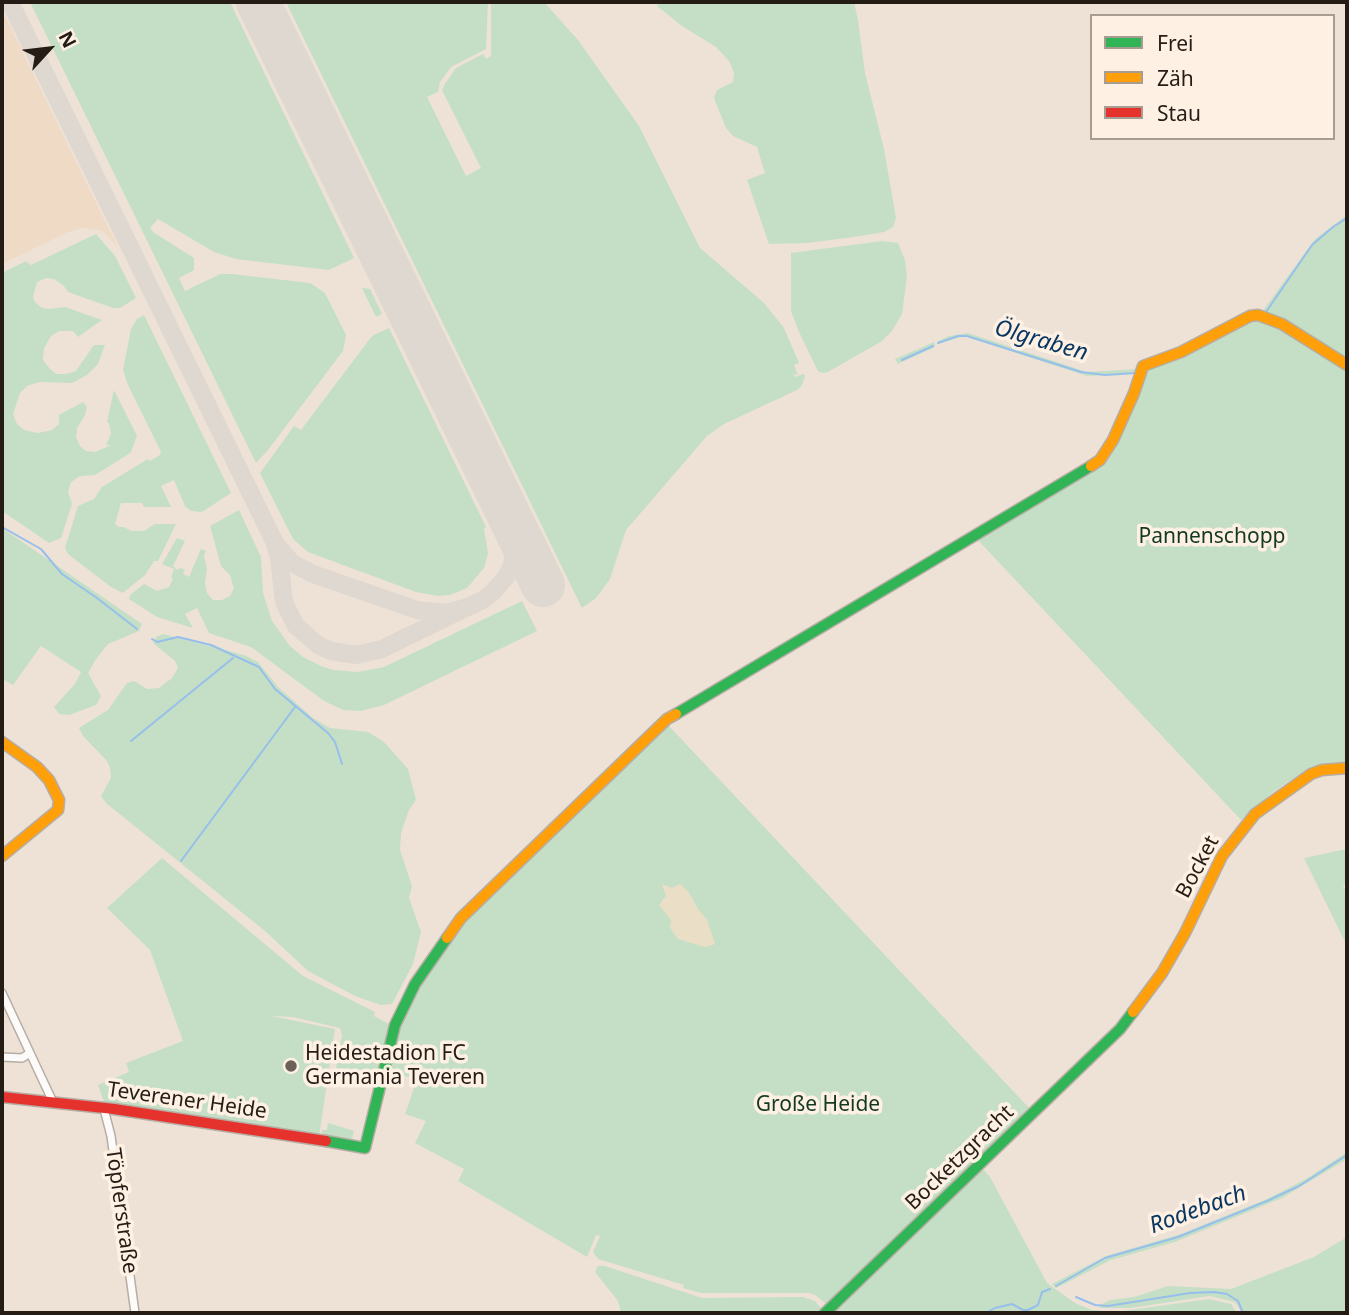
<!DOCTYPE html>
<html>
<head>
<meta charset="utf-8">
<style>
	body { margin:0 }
	#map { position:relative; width:1349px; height:1315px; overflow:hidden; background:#eee2d7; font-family:"Noto Sans",sans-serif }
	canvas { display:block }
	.frame { position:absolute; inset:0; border:4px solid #241c15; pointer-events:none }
	.legend { position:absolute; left:1090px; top:14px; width:245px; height:126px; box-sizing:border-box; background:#fef1e4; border:2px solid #a79c91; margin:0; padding:9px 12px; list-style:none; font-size:21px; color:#241c15 }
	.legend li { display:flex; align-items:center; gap:14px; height:35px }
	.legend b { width:35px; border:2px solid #a79c91 }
	.north { position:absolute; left:14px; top:14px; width:70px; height:70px; -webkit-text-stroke:5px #fef1e4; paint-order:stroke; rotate:63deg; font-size:19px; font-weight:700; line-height:28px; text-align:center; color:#241c15 }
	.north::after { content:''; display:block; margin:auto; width:24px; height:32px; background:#241c15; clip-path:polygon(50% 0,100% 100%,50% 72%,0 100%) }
</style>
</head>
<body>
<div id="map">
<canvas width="1349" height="1315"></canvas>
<div class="frame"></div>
<ul class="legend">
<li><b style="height:9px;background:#30b455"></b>Frei</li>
<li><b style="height:9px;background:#ff9f0a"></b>Zäh</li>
<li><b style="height:9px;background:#e5322d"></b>Stau</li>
</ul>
<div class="north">N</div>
</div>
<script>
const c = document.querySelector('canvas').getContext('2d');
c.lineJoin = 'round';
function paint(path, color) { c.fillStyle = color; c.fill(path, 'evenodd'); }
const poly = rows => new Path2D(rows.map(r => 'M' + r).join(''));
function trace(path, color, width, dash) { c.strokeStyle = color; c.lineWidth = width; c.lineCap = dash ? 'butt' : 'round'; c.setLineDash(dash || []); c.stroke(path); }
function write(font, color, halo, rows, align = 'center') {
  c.font = font + ' "Noto Sans",sans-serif'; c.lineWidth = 7; c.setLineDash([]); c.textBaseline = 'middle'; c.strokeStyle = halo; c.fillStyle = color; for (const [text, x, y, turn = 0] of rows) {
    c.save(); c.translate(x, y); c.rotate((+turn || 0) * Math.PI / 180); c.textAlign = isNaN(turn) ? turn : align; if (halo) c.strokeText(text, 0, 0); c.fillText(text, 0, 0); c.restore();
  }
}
paint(poly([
	[2,10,102,215,119,249,103,231,84,228,68,232,2,264]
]), '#efdac6');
paint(poly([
	[30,2,230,2,354,258,329,270,236,259,214,252,158,219,150,228,153,232,194,258,194,270,179,278,185,291,220,274,232,274,310,283,325,293,346,335,343,351,268,450,256,463],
	[286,2,488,2,486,49,451,67,440,82,438,92,427,97,466,176,481,168,442,90,445,84,456,68,483,54,486,59,491,56,491,2,544,2,578,40,639,126,700,248,764,303,784,328,799,363,794,365,798,375,794,374,794,377,804,374,805,376,802,385,797,390,724,424,707,436,626,530,610,579,596,598,582,608],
	[659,2,854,2,858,20,865,73,884,149,896,218,893,227,884,232,854,237,807,243,769,244,747,180,765,173,757,147,733,136,726,128,714,98,717,90,733,82,734,73,729,61,716,47,682,26,657,6],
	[1347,215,1347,364,1262,312,1315,239],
	[96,234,115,256,136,298,120,308,113,308,68,292,64,286,54,279,46,278,37,282,33,297,35,302,42,308,49,309,65,307,102,320,78,337,73,331,59,331,51,336,44,348,43,360,50,369,56,374,66,374,76,371,94,345,105,345,98,364,87,375,72,383,39,382,27,386,20,393,13,414,17,424,24,430,38,433,52,430,59,424,59,415,83,402,87,407,85,415,77,428,76,437,80,446,86,451,96,452,111,445,106,445,111,434,109,423,107,422,114,390,137,436,131,452,127,455,95,475,80,476,71,482,68,492,72,504,61,538,49,543,2,511,2,273,26,261,31,265],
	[882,241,898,243,905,260,907,276,902,314,892,331,882,341,828,372,822,373,818,371,799,332,791,311,791,253],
	[362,288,370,289,382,314,376,317],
	[144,315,231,493,202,512,191,511,185,506,174,480,161,486,171,507,144,507,142,503,121,503,115,524,119,527,124,527,131,531,144,531,155,524,176,524,158,561,154,561,145,575,123,593,111,587,68,554,65,548,78,506,94,499,102,487,148,459,150,461,160,455,161,452,128,385,123,370,131,329,137,319],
	[1267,319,1347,368,1347,762,1327,763,1307,769,1273,792,1241,820,976,538,1101,460,1143,369,1242,322],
	[389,328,486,527,484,529,488,553,484,568,467,588,450,595,438,596,416,592,308,552,294,540,289,531,260,473,294,426,301,430,372,336],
	[968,333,1087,372,1138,369,1137,373,1087,376,967,337,961,337,938,344,938,341,949,336],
	[934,342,935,347,898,364,895,359],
	[239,510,261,557,263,593,272,621,290,646,303,657,321,666,333,670,358,672,384,667,522,601,537,631,384,705,361,711,343,710,324,701,251,647,209,633,197,608,185,614,193,628,157,617,129,599,130,595,144,584,157,591,169,587,173,579,171,577,174,569,162,564,177,538,185,541,173,566,177,570,181,568,185,570,183,574,189,577,201,549,206,551,204,556,207,569,205,583,207,593,213,600,222,600,230,596,234,588,232,582,230,575,221,566,210,526],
	[2,528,142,624,139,631,108,644,96,659,88,673,101,696,96,705,69,715,59,714,54,707,75,684,81,672,41,646,13,685,2,679],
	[163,634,244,655,258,662,278,687,313,718,330,728,368,732,384,742,408,769,416,800,409,810,401,833,400,850,412,886,409,898,421,932,413,964,392,1004,381,1005,355,996,308,971,265,931,106,803,101,796,111,778,110,768,107,761,83,736,79,728,108,710,127,683,134,681,147,689,159,688,172,678,178,668,175,661,153,643,156,637],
	[668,725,1031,1110,828,1305,815,1295,809,1293,701,1293,683,1288,684,1285,598,1259,593,1252,600,1236,596,1235,587,1257,458,1181,464,1169,415,1143,426,1121,405,1114,417,1079,384,1071,408,1001,461,921],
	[1347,849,1347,883,1343,886,1347,893,1347,946,1304,858],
	[162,858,303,976,375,1012,374,1016,393,1026,378,1076,368,1074,365,1085,337,1080,339,1069,336,1068,342,1035,340,1028,293,1017,271,1016,335,1029,319,1137,105,1105,98,1085,129,1072,126,1063,183,1041,150,950,107,908],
	[328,1123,354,1131,351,1143,322,1137,322,1130,327,1130],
	[1347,1152,1347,1159,1282,1198,1175,1242,1111,1260,1056,1288,1052,1284,1106,1256,1181,1234,1267,1199,1306,1179],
	[984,1170,990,1177,1047,1283,1075,1303,1092,1310,1116,1312,1209,1299,1231,1304,1237,1313,830,1313,981,1171],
	[1347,1237,1347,1313,1241,1313,1238,1306,1234,1302,1210,1296,1131,1308,1100,1308,1102,1304,1110,1300,1134,1297,1168,1286,1231,1289,1314,1257],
	[598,1266,605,1266,702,1298,803,1297,815,1301,822,1309,817,1313,621,1313,618,1301,595,1272]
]), '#c4dfc5');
paint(poly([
	[662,884,672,888,680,884,688,891,698,909,707,920,715,944,705,947,678,939,670,928,671,920,659,905,666,896]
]), '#eadfc6');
trace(poly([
	[1266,312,1312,245,1333,227,1347,218],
	[938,343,958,336,967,336,1081,372,1105,375,1136,373],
	[902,360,933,346],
	[2,527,41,549,62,574,97,598,137,629],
	[152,639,157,642,178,637,211,645,259,667,275,689,328,733,335,742,342,764],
	[131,741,233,658],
	[181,861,295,707],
	[1056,1286,1105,1258,1178,1237,1267,1201,1299,1186,1347,1155],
	[1076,1297,1095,1305,1108,1306,1190,1293,1214,1292,1227,1294,1238,1301,1243,1313],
	[957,1313,966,1313],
	[986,1313,995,1308,1012,1304,1023,1310,1028,1310,1038,1305,1042,1292,1050,1289]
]), '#97bfeb', 2);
trace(poly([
	[10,2,274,541,279,558,284,602,296,626,318,645,331,651,356,655,382,649,468,607],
	[276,544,292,563,313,574,417,610,446,613,468,607,483,600,492,593,506,577,512,565,515,548,510,517]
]), '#dfd8d0', 18);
trace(poly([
	[258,2,543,585]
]), '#dfd8d0', 44);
const street = poly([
	[2,993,52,1100],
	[2,1057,22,1058,30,1053],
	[104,1109,111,1136,135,1313]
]);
const fast = poly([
	[676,714,1091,466],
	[326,1141,365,1148,395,1025,415,984,447,938],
	[825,1313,1120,1029,1133,1012]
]);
const slow = poly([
	[1091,466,1100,460,1113,440,1134,393,1143,366,1181,352,1250,316,1258,315,1282,324,1347,365],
	[2,742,37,767,49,780,59,800,58,810,2,856],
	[447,938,461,918,667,719,676,714],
	[1133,1012,1162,973,1185,933,1222,856,1255,814,1311,774,1322,770,1347,768]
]);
const jam = poly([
	[2,1097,114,1109,326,1141]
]);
trace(street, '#b6ada4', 10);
trace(fast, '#b6ada4', 13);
trace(slow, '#b6ada4', 13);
trace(jam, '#b6ada4', 13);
trace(street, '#fcfbf9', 7);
trace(fast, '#30b455', 10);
trace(slow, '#ff9f0a', 10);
trace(jam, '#e5322d', 10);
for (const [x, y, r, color] of [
	[291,1066,7,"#6b6159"]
]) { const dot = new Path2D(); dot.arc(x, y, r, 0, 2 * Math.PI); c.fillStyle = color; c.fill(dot); trace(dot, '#fef1e4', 2.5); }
write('21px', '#133923', '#fef1e4', [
	["Pannenschopp",1212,537],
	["Große Heide",818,1105]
]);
write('21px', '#241c15', '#fef1e4', [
	["Bocket",1198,867,-62],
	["Teverener Heide",187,1101,8],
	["Bocketzgracht",960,1158,-44],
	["Töpferstraße",121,1211,82]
]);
write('21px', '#241c15', '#fef1e4', [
	["Heidestadion FC",305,1054],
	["Germania Teveren",305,1078]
], 'left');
write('italic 23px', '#0a3762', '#fef1e4', [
	["Ölgraben",1041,341,16],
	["Rodebach",1198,1210,-20]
]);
</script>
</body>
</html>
